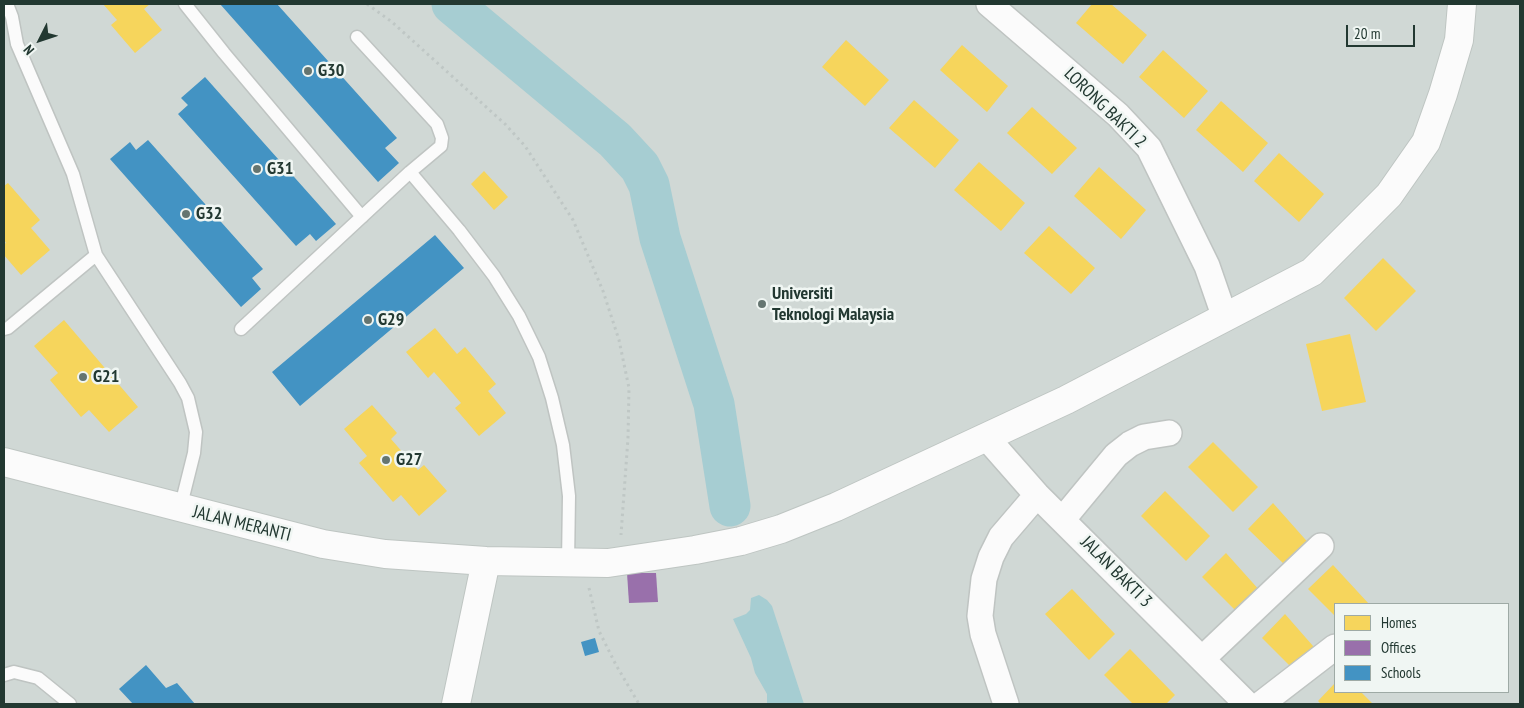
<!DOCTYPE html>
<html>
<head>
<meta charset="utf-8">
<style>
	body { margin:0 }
	#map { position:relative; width:1524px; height:708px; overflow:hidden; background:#e2e7e5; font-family:"PT Sans Narrow",sans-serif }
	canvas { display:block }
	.frame { position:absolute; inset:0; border:5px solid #223831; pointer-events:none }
	.legend { position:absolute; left:1334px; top:603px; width:175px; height:90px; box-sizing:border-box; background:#f0f6f3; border:1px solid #9eaaa5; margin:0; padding:6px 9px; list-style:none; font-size:15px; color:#223831 }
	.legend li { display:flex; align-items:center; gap:10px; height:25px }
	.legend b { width:25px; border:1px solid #9eaaa5 }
	.north { position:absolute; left:15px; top:15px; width:50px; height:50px; -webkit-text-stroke:4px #f0f6f3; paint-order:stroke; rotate:229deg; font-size:14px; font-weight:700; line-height:20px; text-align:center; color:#223831 }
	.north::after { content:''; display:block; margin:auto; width:18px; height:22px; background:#223831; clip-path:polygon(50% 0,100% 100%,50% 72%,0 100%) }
	.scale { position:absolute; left:1346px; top:25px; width:69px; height:22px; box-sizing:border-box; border:2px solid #223831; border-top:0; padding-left:6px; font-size:15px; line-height:18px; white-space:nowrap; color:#223831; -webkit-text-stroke:4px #f0f6f3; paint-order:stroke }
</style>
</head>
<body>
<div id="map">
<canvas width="1524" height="708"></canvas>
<div class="frame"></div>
<ul class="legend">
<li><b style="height:14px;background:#f6d55c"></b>Homes</li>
<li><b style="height:14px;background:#9970ab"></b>Offices</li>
<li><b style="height:14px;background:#4393c3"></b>Schools</li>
</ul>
<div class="north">N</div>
<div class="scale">20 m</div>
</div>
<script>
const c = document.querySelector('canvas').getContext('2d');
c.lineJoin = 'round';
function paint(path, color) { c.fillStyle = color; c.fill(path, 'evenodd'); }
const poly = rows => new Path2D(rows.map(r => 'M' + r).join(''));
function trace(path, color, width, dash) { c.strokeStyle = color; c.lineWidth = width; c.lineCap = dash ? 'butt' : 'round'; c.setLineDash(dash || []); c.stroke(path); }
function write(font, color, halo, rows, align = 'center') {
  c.font = font + ' "PT Sans Narrow",sans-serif'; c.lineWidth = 5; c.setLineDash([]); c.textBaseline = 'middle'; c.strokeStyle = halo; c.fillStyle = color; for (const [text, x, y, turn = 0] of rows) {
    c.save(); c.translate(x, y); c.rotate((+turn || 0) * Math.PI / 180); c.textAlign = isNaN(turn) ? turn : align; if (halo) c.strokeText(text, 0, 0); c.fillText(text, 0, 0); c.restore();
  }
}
paint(poly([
	[4,4,1520,4,1520,704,4,704],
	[1335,604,1508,604,1508,692,1335,692]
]), '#d0d8d5');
paint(poly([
	[759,595,767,600,772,606,804,704,767,704,767,694,755,673,751,658,733,619,746,614,750,610,751,598]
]), '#a6cdd2');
paint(poly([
	[103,4,150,4,144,9,162,30,135,53,111,25,117,20],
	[1092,4,1111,4,1147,35,1123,64,1076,23],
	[846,40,889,80,865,106,822,67],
	[962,45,1008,86,987,112,940,70],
	[1163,50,1208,91,1184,118,1139,77],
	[914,100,959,140,935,168,889,128],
	[1221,101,1268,143,1243,172,1196,130],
	[1032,107,1077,148,1052,174,1007,133],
	[1279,153,1324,194,1299,222,1254,181],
	[979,162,1025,203,1001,231,954,190],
	[1099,167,1146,210,1121,239,1074,196],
	[484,171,508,197,494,210,471,184],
	[8,183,40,220,31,228,50,250,21,275,4,255,4,244,6,243,4,240,4,186],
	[1049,226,1095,268,1071,294,1024,253],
	[1383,258,1416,291,1376,331,1344,298],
	[64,320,138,407,109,432,89,410,81,417,50,380,58,373,34,346],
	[435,328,457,354,465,347,496,384,488,391,506,413,479,436,455,408,461,403,434,372,428,378,406,352],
	[1350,334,1366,402,1322,411,1306,344],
	[372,405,397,433,391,439,418,470,424,465,447,491,419,516,401,495,393,502,359,463,367,456,344,429],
	[1213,442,1258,487,1233,512,1188,467],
	[1165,491,1210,536,1186,561,1141,516],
	[1273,503,1312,547,1286,566,1248,529],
	[1226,553,1261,592,1239,614,1202,577],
	[1333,565,1369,604,1335,604,1335,616,1308,589],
	[1072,589,1115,634,1089,660,1045,614],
	[1285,614,1320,654,1296,672,1262,638],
	[1130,649,1175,695,1166,704,1133,704,1104,675],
	[1335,683,1335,692,1361,692,1373,704,1321,704,1318,701]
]), '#f6d55c');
paint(poly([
	[627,573,656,573,658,602,629,603]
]), '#9970ab');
paint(poly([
	[220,4,277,4,397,138,385,148,399,163,378,182],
	[205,77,336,224,316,241,310,234,296,246,178,114,188,105,181,98],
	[148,140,263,269,252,278,261,289,241,307,110,159,130,142,136,150],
	[435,235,464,268,300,406,272,372],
	[595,638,599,652,585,656,581,642],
	[146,665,166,688,177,683,195,704,133,704,119,689]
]), '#4393c3');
trace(poly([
	[452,4,615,140,640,167,649,185,660,238,714,404,730,506]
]), '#a6cdd2', 41);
const lane = poly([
	[7,4,12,17,17,44,73,174,96,255,180,383,188,398,196,432,194,453,180,509],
	[185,4,224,53,362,217],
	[410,172,459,230,494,276,519,316,539,357,552,398,563,445,569,496,568,563],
	[4,329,8,328,96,255],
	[241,329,410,172,441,146,442,138,437,124,357,37],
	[4,675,14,672,38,678,70,704]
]);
const street = poly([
	[989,4,1118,115,1149,148,1207,266,1225,318],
	[986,437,1037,495,1247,704],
	[1063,519,1116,455,1130,444,1144,437,1169,433],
	[1203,658,1321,546],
	[1006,704,983,634,980,616,984,579,991,557,1001,537,1037,495],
	[1261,704,1335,647]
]);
const secondary = poly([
	[4,462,323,544,385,554,486,561,608,563,695,550,741,541,781,529,836,507,1066,400,1312,272,1389,195,1426,142,1443,94,1459,40,1462,4],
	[456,704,486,561]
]);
trace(lane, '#bfc4c2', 15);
trace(street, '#bfc4c2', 28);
trace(secondary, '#bec5c2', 30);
trace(poly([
	[367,4,392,22,505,124,525,146,573,220,603,291,619,340,629,388,628,438,621,535],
	[589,588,599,631,616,665,639,704]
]), '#bfc7c5', 3, [2.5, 4]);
trace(lane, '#fbfbfb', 12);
trace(street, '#fbfbfb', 25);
trace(secondary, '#fbfbfb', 28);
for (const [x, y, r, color] of [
	[308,71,5,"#657570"],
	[257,169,5,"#657570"],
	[186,214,5,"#657570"],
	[762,304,5,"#657570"],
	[368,320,5,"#657570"],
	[83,377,5,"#657570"],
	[386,460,5,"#657570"]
]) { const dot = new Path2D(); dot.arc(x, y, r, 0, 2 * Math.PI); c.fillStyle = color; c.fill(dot); trace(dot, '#f0f6f3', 2); }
write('bold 18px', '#223831', '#f0f6f3', [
	["G30",318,71],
	["G31",267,169],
	["G32",196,214],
	["Universiti",772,294],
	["Teknologi Malaysia",772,315],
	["G29",378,320],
	["G21",93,377],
	["G27",396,460]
], 'left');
write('18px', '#223831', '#f0f6f3', [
	["LORONG BAKTI 2",1105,108,44],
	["JALAN MERANTI",242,524,14],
	["JALAN BAKTI 3",1116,572,45]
]);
</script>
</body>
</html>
